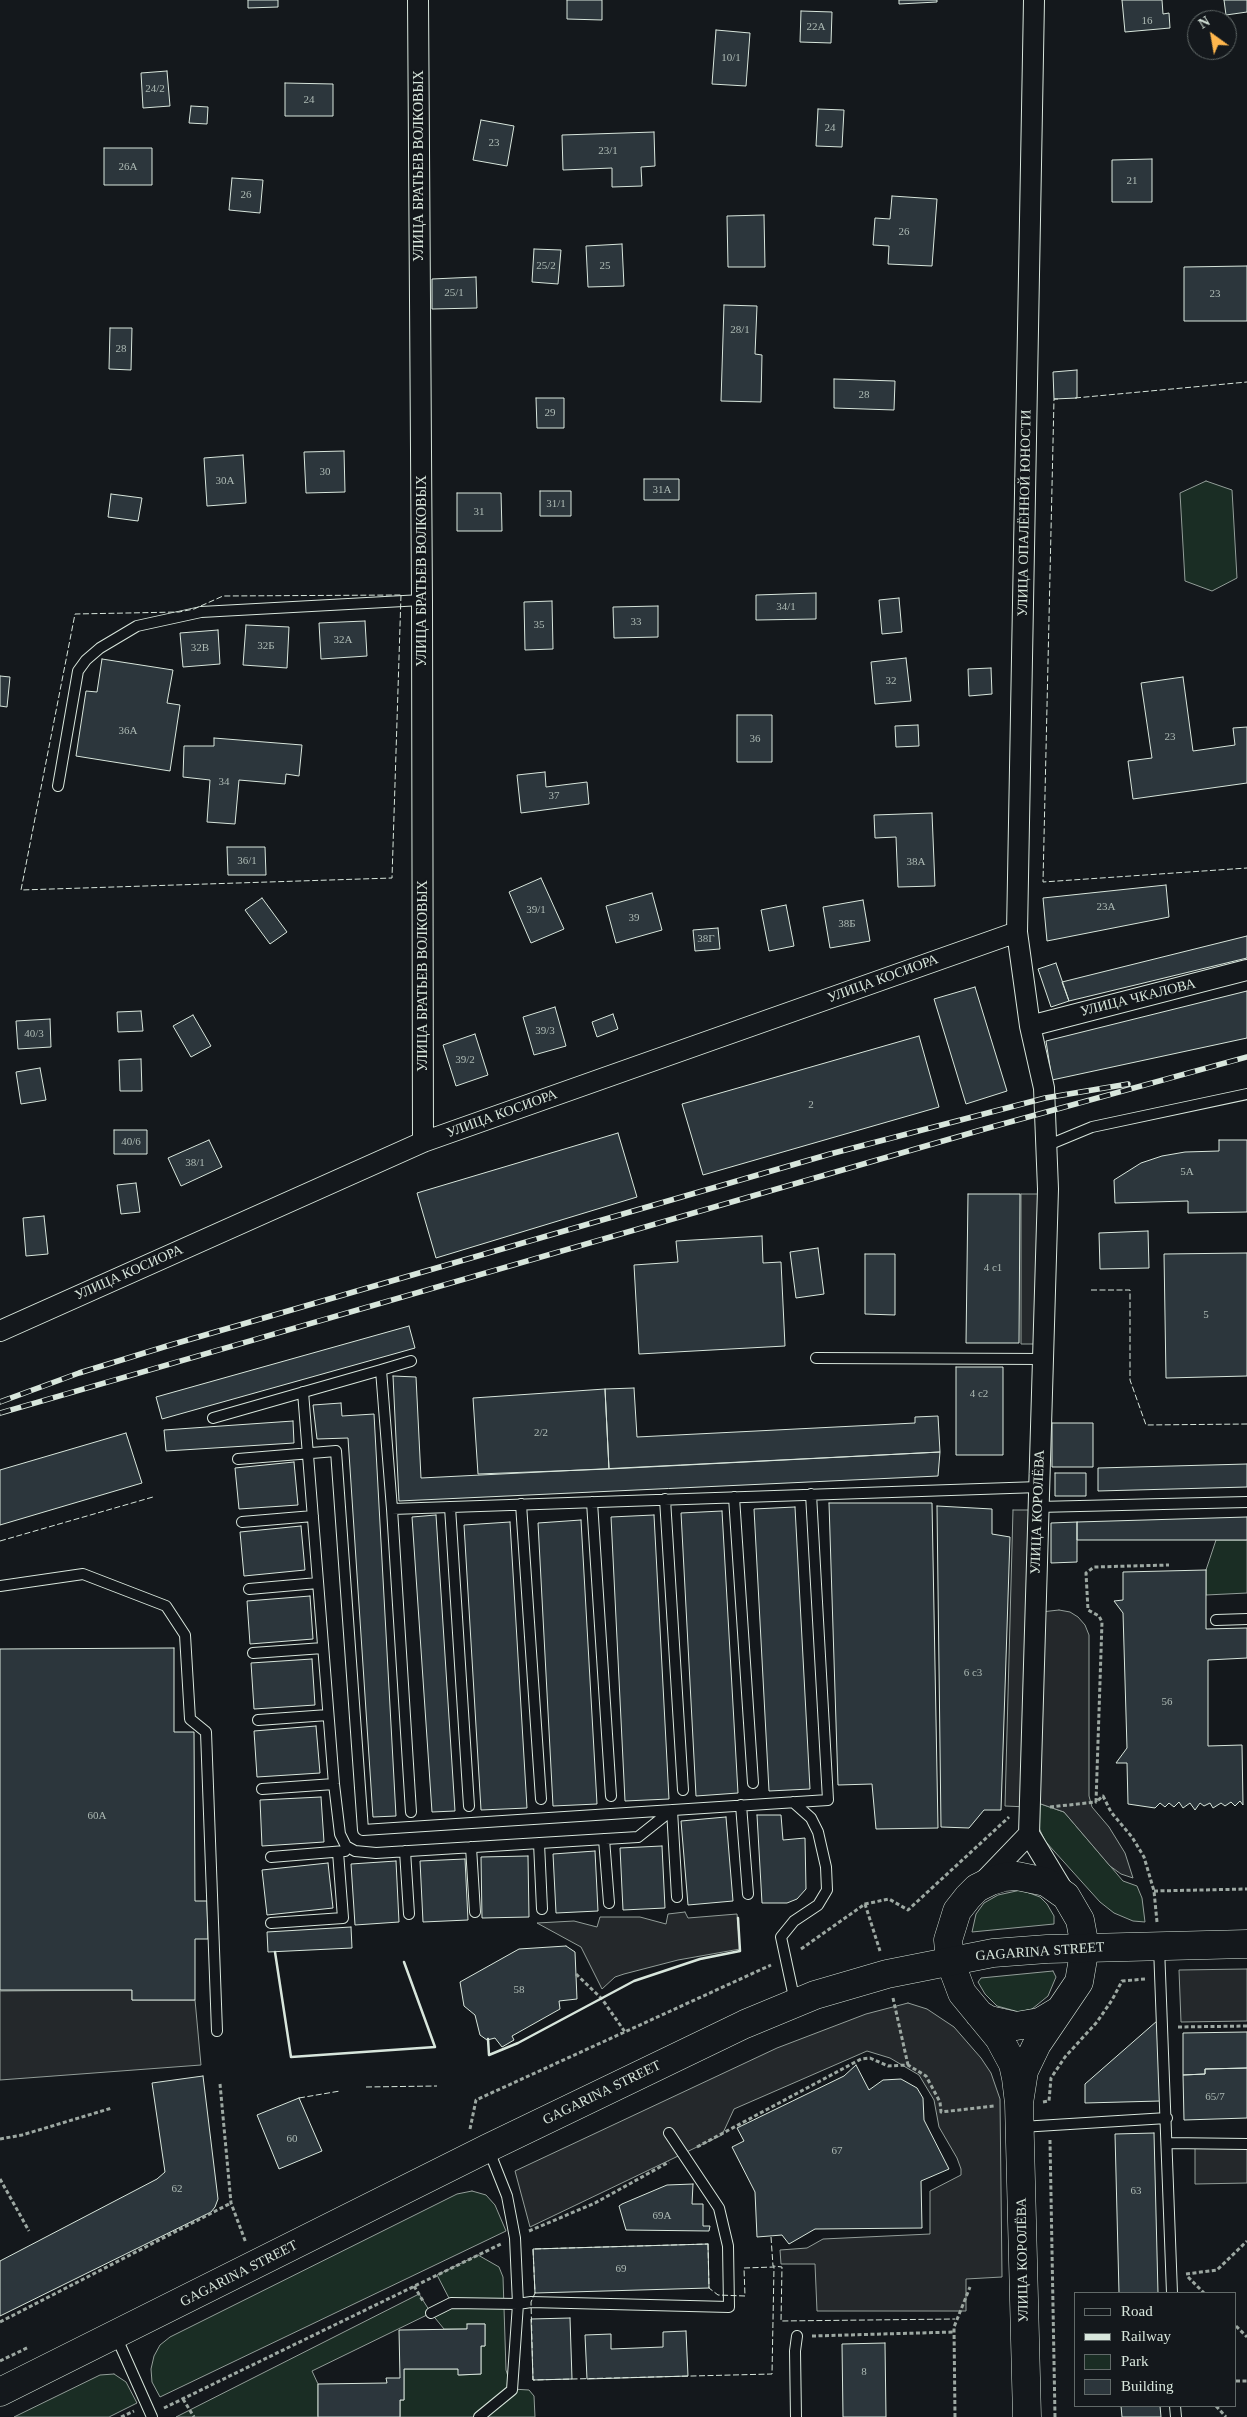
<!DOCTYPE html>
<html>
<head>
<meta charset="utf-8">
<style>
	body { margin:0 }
	#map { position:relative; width:1247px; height:2417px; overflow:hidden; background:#14181c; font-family:"Times New Roman",serif }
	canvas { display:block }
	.legend { position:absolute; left:1074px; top:2292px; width:162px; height:115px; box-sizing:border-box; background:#14181c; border:1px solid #626a69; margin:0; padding:6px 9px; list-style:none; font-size:15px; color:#d8e6dc }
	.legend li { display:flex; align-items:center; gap:10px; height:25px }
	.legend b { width:25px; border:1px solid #626a69 }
	.north { position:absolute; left:1187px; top:10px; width:50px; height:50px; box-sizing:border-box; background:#14181c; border:1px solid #626a69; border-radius:50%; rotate:328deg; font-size:14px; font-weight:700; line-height:20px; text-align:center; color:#d8e6dc }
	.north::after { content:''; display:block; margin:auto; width:18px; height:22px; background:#ffb74d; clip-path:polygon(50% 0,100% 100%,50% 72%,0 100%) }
</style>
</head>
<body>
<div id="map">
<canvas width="1247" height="2417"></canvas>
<ul class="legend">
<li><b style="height:6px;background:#14181c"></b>Road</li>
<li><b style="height:6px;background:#d8e6dc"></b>Railway</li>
<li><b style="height:14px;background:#1a2d24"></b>Park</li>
<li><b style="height:14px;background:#2c363c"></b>Building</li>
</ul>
<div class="north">N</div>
</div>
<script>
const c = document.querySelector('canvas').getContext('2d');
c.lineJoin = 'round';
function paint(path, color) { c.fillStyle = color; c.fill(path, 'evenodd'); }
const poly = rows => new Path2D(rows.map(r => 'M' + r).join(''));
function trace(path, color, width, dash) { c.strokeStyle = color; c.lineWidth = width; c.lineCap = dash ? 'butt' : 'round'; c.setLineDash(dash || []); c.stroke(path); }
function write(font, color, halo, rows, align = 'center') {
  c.font = font + ' "Times New Roman",serif'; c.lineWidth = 4; c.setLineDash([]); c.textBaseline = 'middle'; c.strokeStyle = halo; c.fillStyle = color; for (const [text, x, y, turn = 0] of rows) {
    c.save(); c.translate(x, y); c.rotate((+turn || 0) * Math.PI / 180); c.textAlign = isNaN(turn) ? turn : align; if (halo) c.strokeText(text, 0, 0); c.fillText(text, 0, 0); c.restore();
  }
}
const green = poly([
	[1206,481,1232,490,1237,578,1212,591,1185,581,1180,493,1206,481],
	[1216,1540,1247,1540,1247,1593,1206,1595,1206,1570,1216,1540],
	[1038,1803,1064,1812,1123,1881,1137,1886,1142,1898,1145,1922,1133,1921,1114,1913,1100,1902,1045,1841,1039,1828,1038,1803],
	[1021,1890,1040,1897,1047,1904,1054,1916,1054,1924,972,1932,976,1914,984,1903,998,1895,1021,1890],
	[1053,1971,1056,1977,1048,1996,1032,2009,1019,2012,997,2006,985,1994,978,1982,981,1978,1053,1971],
	[472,2191,486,2195,495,2205,506,2231,160,2397,152,2382,151,2369,154,2356,160,2345,170,2337,457,2194,472,2191],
	[478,2255,499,2267,503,2277,506,2370,512,2389,529,2390,534,2396,535,2417,400,2417,400,2400,404,2400,404,2369,458,2369,459,2375,481,2374,481,2346,485,2346,485,2324,468,2324,467,2329,444,2329,431,2313,312,2371,318,2384,318,2417,176,2417,419,2294,431,2313,451,2302,437,2275,478,2255],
	[114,2374,126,2382,137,2403,109,2417,14,2417,100,2375,114,2374]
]);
paint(green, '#1a2d24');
trace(green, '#939e99', 1);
const parking = poly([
	[1021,1194,1042,1194,1042,1344,1021,1344,1021,1194],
	[1013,1510,1036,1510,1028,1807,1005,1806,1013,1510],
	[1059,1610,1070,1612,1078,1617,1085,1625,1089,1635,1089,1796,1092,1807,1109,1827,1125,1853,1133,1878,1121,1874,1110,1866,1064,1812,1038,1803,1041,1612,1059,1610],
	[685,1912,688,1918,737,1914,740,1949,678,1960,624,1974,615,1977,602,1989,581,1947,537,1923,574,1921,597,1927,600,1917,640,1917,666,1924,668,1914,685,1912],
	[1247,1969,1247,2021,1181,2022,1179,1970,1247,1969],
	[132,1990,132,2000,195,2000,201,2065,0,2080,0,1991,132,1990],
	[908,2003,927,2009,954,2027,981,2058,991,2073,1000,2099,1002,2277,966,2279,966,2311,817,2311,815,2264,781,2264,780,2250,807,2248,823,2239,930,2234,930,2191,961,2175,961,2169,957,2158,939,2127,934,2100,919,2075,890,2058,867,2051,734,2109,722,2135,530,2227,515,2171,777,2048,866,2014,908,2003],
	[1195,2144,1247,2144,1247,2183,1195,2184,1195,2144]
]);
paint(parking, '#24282b');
trace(parking, '#939e99', 1);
const building = poly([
	[248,0,278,0,278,7,248,8,248,0],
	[567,0,602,0,602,20,567,19,567,0],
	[899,0,937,0,937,2,899,4,899,0],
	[1122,0,1162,0,1163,14,1169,13,1170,28,1125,32,1122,0],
	[1224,0,1247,0,1247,12,1226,15,1224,0],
	[801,11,832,12,831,43,800,42,801,11],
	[716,30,750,33,746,86,712,84,716,30],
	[167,71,170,106,143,108,141,73,167,71],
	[285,83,333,84,333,116,285,116,285,83],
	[191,106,208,107,207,124,189,123,191,106],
	[818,109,844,110,842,147,816,146,818,109],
	[481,120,514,126,507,166,473,160,481,120],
	[654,132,655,166,641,167,642,186,612,187,612,168,563,170,562,135,654,132],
	[104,148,152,148,152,185,104,185,104,148],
	[1152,159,1152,202,1112,202,1112,160,1152,159],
	[232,178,263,180,260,213,229,210,232,178],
	[892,196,937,199,932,266,888,264,889,246,873,245,875,218,890,219,892,196],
	[764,215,765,267,728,267,727,216,764,215],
	[622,244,624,286,588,287,586,246,622,244],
	[534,249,561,250,558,284,532,282,534,249],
	[1247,266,1247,321,1184,321,1184,267,1247,266],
	[476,277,477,308,432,309,432,279,476,277],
	[724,305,757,306,755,354,762,355,761,402,721,401,724,305],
	[110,328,132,328,131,370,109,369,110,328],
	[1077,370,1077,398,1054,399,1053,372,1077,370],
	[834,379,895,381,894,410,834,408,834,379],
	[536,398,564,398,564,428,537,428,536,398],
	[344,451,345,492,306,493,304,452,344,451],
	[243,455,246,503,207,506,204,458,243,455],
	[644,479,679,479,679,500,644,500,644,479],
	[540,491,571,491,571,516,540,516,540,491],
	[457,493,501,493,502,531,457,531,457,493],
	[111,494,142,498,138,521,108,517,111,494],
	[816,593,816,619,756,620,756,595,816,593],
	[899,598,902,632,882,634,879,600,899,598],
	[552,601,553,649,525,650,524,602,552,601],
	[658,606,658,637,614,638,613,607,658,606],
	[365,621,367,656,321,659,319,623,365,621],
	[246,625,289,627,287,668,243,665,246,625],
	[218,630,220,664,183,667,180,633,218,630],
	[906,658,911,701,875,704,871,662,906,658],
	[102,659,173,670,167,703,180,705,170,771,76,756,86,691,97,692,102,659],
	[991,668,992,694,969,696,968,669,991,668],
	[0,676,10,677,7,707,0,706,0,676],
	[1183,677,1193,751,1235,745,1233,728,1247,727,1247,783,1133,799,1128,761,1152,758,1141,683,1183,677],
	[737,715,772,715,772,762,737,762,737,715],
	[918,725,919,746,896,747,895,726,918,725],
	[214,738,302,745,299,776,286,774,285,784,239,780,235,824,207,822,210,780,183,777,184,746,214,746,214,738],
	[545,772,546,787,587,782,589,804,521,813,517,775,545,772],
	[932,813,935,886,898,887,896,837,875,838,874,815,932,813],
	[227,847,265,847,266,875,228,875,227,847],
	[541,878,564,929,531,943,509,892,541,878],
	[1166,885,1169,917,1047,941,1043,898,1166,885],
	[652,893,662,930,616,943,606,906,652,893],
	[262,898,287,932,270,944,245,910,262,898],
	[863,900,870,941,830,948,823,907,863,900],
	[786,905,794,946,769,951,761,910,786,905],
	[718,928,720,949,695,951,693,930,718,928],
	[1247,936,1247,958,1069,1001,1062,982,1247,936],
	[1056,963,1069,1001,1051,1007,1038,969,1056,963],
	[975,987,1007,1091,966,1104,934,999,975,987],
	[1247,991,1247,1038,1052,1080,1046,1041,1247,991],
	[555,1007,566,1046,534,1055,523,1017,555,1007],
	[141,1011,143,1031,118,1032,117,1012,141,1011],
	[613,1014,618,1029,597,1037,592,1022,613,1014],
	[193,1015,211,1046,191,1057,173,1026,193,1015],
	[50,1019,51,1047,18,1049,16,1021,50,1019],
	[475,1034,488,1075,456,1086,443,1045,475,1034],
	[919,1036,939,1107,703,1175,682,1104,919,1036],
	[141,1059,142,1091,120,1091,119,1060,141,1059],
	[40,1068,46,1100,21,1104,16,1072,40,1068],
	[114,1130,147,1130,147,1154,114,1154,114,1130],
	[618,1133,637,1197,436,1258,417,1193,618,1133],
	[209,1140,222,1167,181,1186,168,1158,209,1140],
	[1219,1140,1247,1140,1247,1212,1188,1213,1188,1201,1115,1203,1114,1180,1141,1163,1162,1156,1185,1152,1219,1151,1219,1140],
	[136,1183,140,1212,121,1214,117,1185,136,1183],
	[968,1194,1020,1194,1019,1343,966,1343,968,1194],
	[44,1216,48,1254,26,1256,23,1218,44,1216],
	[1148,1231,1149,1268,1100,1269,1099,1233,1148,1231],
	[762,1236,763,1263,781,1262,785,1346,639,1354,634,1265,678,1262,676,1241,762,1236],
	[818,1248,824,1294,796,1298,790,1252,818,1248],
	[1247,1253,1247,1376,1166,1378,1164,1254,1247,1253],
	[865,1254,895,1254,895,1315,865,1314,865,1254],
	[409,1326,415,1348,162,1419,156,1397,409,1326],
	[956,1367,1003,1367,1003,1455,956,1455,956,1367],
	[393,1376,416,1377,421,1478,940,1452,938,1476,399,1501,393,1376],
	[634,1388,637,1437,915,1423,915,1417,938,1416,940,1452,609,1469,605,1389,634,1388],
	[605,1389,609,1469,478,1474,473,1398,605,1389],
	[341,1403,342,1416,374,1414,396,1816,373,1817,348,1438,317,1439,313,1405,341,1403],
	[293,1421,294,1443,166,1451,164,1430,293,1421],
	[1052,1423,1093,1423,1093,1467,1052,1467,1052,1423],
	[126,1433,142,1483,0,1525,0,1470,126,1433],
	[294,1462,298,1505,239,1509,235,1468,294,1462],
	[1247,1464,1247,1487,1098,1491,1098,1468,1247,1464],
	[1055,1473,1086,1473,1086,1496,1055,1496,1055,1473],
	[829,1503,932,1503,938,1828,876,1829,872,1784,838,1785,829,1503],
	[937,1506,992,1509,992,1534,1010,1537,1001,1810,984,1810,969,1828,941,1827,937,1506],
	[795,1507,810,1789,769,1791,754,1509,795,1507],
	[722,1511,738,1793,696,1796,681,1513,722,1511],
	[436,1515,455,1811,432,1812,412,1517,436,1515],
	[654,1515,669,1799,625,1801,611,1517,654,1515],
	[1247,1517,1247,1540,1077,1540,1077,1522,1247,1517],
	[581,1520,597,1804,553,1806,538,1523,581,1520],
	[510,1522,527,1808,481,1810,464,1525,510,1522],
	[1077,1522,1077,1562,1051,1563,1051,1523,1077,1522],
	[301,1526,305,1570,244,1576,240,1532,301,1526],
	[1206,1570,1206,1629,1247,1628,1247,1658,1208,1660,1208,1746,1242,1745,1243,1805,1240,1801,1235,1806,1231,1802,1225,1806,1221,1803,1213,1808,1210,1803,1204,1806,1200,1803,1195,1810,1190,1803,1183,1808,1179,1802,1174,1807,1169,1803,1165,1807,1160,1803,1155,1808,1128,1804,1127,1763,1116,1763,1127,1748,1123,1613,1114,1601,1123,1600,1123,1572,1206,1570],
	[310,1596,313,1639,250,1644,247,1601,310,1596],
	[174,1648,174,1732,194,1732,195,1901,207,1901,208,1939,195,1939,195,2000,132,2000,132,1990,0,1990,0,1649,174,1648],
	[312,1659,315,1705,254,1709,251,1663,312,1659],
	[316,1726,320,1773,257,1777,254,1731,316,1726],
	[321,1797,324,1842,262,1846,260,1800,321,1797],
	[757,1815,781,1815,783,1840,805,1838,806,1889,797,1899,787,1903,762,1903,757,1815],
	[726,1817,733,1901,688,1905,681,1821,726,1817],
	[662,1846,665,1908,623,1910,620,1848,662,1846],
	[595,1851,598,1911,556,1913,553,1854,595,1851],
	[528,1856,529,1917,482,1918,481,1857,528,1856],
	[465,1859,468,1920,423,1922,420,1861,465,1859],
	[396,1861,399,1922,355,1925,351,1864,396,1861],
	[328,1863,333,1908,267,1915,262,1870,328,1863],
	[351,1927,352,1948,268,1952,267,1932,351,1927],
	[566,1946,575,1952,577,1999,559,2001,560,2009,512,2036,514,2040,502,2047,495,2038,487,2040,480,2035,475,2015,464,2006,460,1982,519,1949,566,1946],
	[1157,2021,1160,2101,1085,2103,1085,2084,1157,2021],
	[1247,2032,1247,2068,1205,2069,1205,2074,1183,2075,1183,2033,1247,2032],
	[856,2065,869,2090,883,2080,901,2079,917,2088,923,2098,924,2120,949,2169,921,2181,922,2228,815,2229,789,2244,782,2235,757,2237,755,2192,732,2147,744,2141,737,2128,844,2076,856,2065],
	[1247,2068,1247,2118,1184,2120,1183,2075,1205,2074,1205,2069,1247,2068],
	[203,2076,218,2199,215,2207,211,2212,0,2316,0,2261,157,2179,165,2172,152,2083,203,2076],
	[299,2098,322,2151,279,2169,257,2115,299,2098],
	[1154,2133,1158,2293,1119,2293,1115,2134,1154,2133],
	[693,2184,692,2204,703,2204,703,2226,710,2226,709,2231,626,2230,619,2206,622,2204,667,2185,693,2184],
	[708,2244,709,2288,535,2293,533,2249,708,2244],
	[570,2318,572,2379,533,2380,531,2319,570,2318],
	[467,2324,485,2324,485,2346,481,2346,481,2374,458,2375,458,2369,404,2369,404,2400,400,2400,400,2417,318,2417,318,2384,387,2383,386,2378,400,2378,399,2330,467,2329,467,2324],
	[686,2331,688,2376,587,2379,585,2335,611,2334,611,2349,663,2347,663,2332,686,2331],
	[885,2343,886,2417,843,2417,842,2344,885,2343],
	[1121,2406,1160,2406,1161,2417,1122,2417,1121,2406]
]);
paint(building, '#2c363c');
trace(building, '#d8e6dc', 1);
const lane = poly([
	[58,786,78,671,86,660,100,648,137,626,201,612,422,600],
	[1046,1146,1092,1127,1247,1094],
	[816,1358,1043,1359],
	[381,1370,411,1361],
	[303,1392,334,1784,340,1834,346,1846,355,1851,376,1853,638,1837,672,1810,677,1897],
	[213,1418,381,1370,392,1509],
	[238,1459,336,1451,363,1830,828,1800,811,1494],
	[734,1497,753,1783],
	[665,1499,683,1790],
	[592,1502,611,1796],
	[521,1504,541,1799],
	[450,1507,469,1806],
	[1038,1507,1247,1502],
	[242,1522,313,1516],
	[0,1586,83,1574,166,1606,185,1635,190,1719,206,1732,217,2031],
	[249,1589,318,1583],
	[1216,1620,1247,1619],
	[253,1653,323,1648],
	[258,1720,328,1715],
	[262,1789,334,1784],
	[793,1802,811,1818,818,1832,826,1867,827,1890,818,1905,794,1921,781,1937,795,2002],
	[741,1805,748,1894],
	[411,1812,392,1509,1039,1487],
	[604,1839,609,1903],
	[539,1843,542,1909],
	[471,1847,475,1912],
	[405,1851,409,1914],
	[271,1857,345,1851],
	[271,1923,343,1918,338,1852],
	[1159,1947,1172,2293],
	[1021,2127,1167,2118],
	[1168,2143,1247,2144],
	[431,2313,451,2303,518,2304,531,2302,729,2307,728,2246,719,2208,669,2133],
	[116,2336,152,2417],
	[1175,2406,1176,2417],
	[479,2417,512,2390,518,2304,515,2238,507,2196,488,2148],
	[796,2417,795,2351,797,2336]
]);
const street = poly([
	[418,0,422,600,423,1142],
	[1030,1026,1247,970],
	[0,1331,423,1142,1017,932],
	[1029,1834,1048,1189,1044,1088,1030,1026,1017,932,1034,0],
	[1029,1834,1064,1892],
	[982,1883,1029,1834]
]);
const secondary = poly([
	[979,2014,989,2020,1016,2026,1040,2022,1060,2010],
	[1019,2103,1024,2071,1037,2044,1079,1982,1085,1947,1080,1920,1066,1896,1046,1882,1017,1876,1004,1877,991,1881,977,1888,968,1897,957,1911,948,1940,950,1961,962,1993,999,2038,1013,2064,1016,2078,1019,2103,1027,2417]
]);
const primary = poly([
	[0,2392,488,2148,745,2024,815,1995,887,1974,993,1953,1047,1949,1247,1944]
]);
trace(lane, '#d8e6dc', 12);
trace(street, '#d8e6dc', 22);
trace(secondary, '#d8e6dc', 29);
trace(primary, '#d8e6dc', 29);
trace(poly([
	[1050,1807,1096,1802],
	[1154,1891,1247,1889],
	[865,1904,880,1951],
	[1157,1922,1154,1891,1144,1857,1132,1837,1111,1812,1103,1796,1096,1802,1102,1622,1099,1616,1088,1610,1086,1573,1094,1567,1169,1565],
	[801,1949,865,1904,889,1899,908,1910,1009,1817],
	[576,1974,602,1999,625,2032],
	[893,1998,908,2065],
	[1178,2027,1247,2026],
	[220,2084,231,2203,246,2243],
	[1043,2102,1049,2101,1051,2078,1065,2057,1097,2022,1112,2000,1122,1981,1145,1979],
	[470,2129,476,2100,771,1965],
	[0,2139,22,2135,112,2108],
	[1050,2140,1055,2417],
	[697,2147,861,2059,870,2058,888,2066,908,2065,926,2076,940,2102,941,2112,994,2106],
	[0,2179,29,2231],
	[529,2231,595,2203,669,2162],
	[1186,2274,1217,2270,1247,2241],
	[1188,2277,1204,2293],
	[414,2286,423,2301],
	[0,2322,231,2203],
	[1236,2326,1247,2337],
	[812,2336,954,2332],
	[0,2361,29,2347],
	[1236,2381,1247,2381],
	[183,2399,194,2417],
	[1216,2406,1226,2417],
	[164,2408,501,2244],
	[121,2417,134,2411],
	[955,2417,954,2327,970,2287]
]), '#9da8a2', 3, [4, 2.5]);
trace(lane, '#14181c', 10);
trace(street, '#14181c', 20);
trace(secondary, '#14181c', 28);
trace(primary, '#14181c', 28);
const rail = poly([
	[0,1402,79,1373,167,1346,830,1154,1045,1098,1128,1084],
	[0,1413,988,1128,1247,1057]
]);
trace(rail, '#d8e6dc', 5.5);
trace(rail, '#14181c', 4, [11]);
trace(poly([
	[1075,398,1247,382],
	[1058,399,1054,399,1043,882,1247,868],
	[401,595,392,878,21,890,75,614,179,612,194,609,223,596,401,595],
	[1091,1290,1130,1290,1130,1380,1146,1425,1247,1424],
	[0,1541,153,1497],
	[366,2087,437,2086],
	[299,2098,340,2091],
	[771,2237,773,2266,782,2267,781,2321,955,2319],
	[708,2244,709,2288,718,2295,745,2296,744,2268,774,2267,772,2374,533,2380,531,2302,535,2293,533,2249,708,2244]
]), '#d8e6dc', 1, [6, 2.5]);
trace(poly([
	[275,1952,291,2057,435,2047,404,1962],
	[488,2039,489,2055,518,2043,634,1981,700,1959,740,1951,738,1918]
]), '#d8e6dc', 2.5);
write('11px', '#adbab4', null, [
	["16",1147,21],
	["22А",816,27],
	["10/1",731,58],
	["24/2",155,89],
	["24",309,100],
	["24",830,128],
	["23",494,143],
	["23/1",608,151],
	["26А",128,167],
	["21",1132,181],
	["26",246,195],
	["26",904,232],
	["25/2",546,266],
	["25",605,266],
	["25/1",454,293],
	["23",1215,294],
	["28/1",740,330],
	["28",121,349],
	["28",864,395],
	["29",550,413],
	["30",325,472],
	["30А",225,481],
	["31А",662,490],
	["31/1",556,504],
	["31",479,512],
	["34/1",786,607],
	["33",636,622],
	["35",539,625],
	["32А",343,640],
	["32Б",266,646],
	["32В",200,648],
	["32",891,681],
	["36А",128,731],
	["23",1170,737],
	["36",755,739],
	["34",224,782],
	["37",554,796],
	["36/1",247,861],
	["38А",916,862],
	["23А",1106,907],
	["39/1",536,910],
	["39",634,918],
	["38Б",847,924],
	["38Г",706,939],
	["39/3",545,1031],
	["40/3",34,1034],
	["39/2",465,1060],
	["2",811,1105],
	["40/6",131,1142],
	["38/1",195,1163],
	["5А",1187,1172],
	["4 с1",993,1268],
	["5",1206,1315],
	["4 с2",979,1394],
	["2/2",541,1433],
	["6 с3",973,1673],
	["56",1167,1702],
	["60А",97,1816],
	["58",519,1990],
	["65/7",1215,2097],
	["60",292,2139],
	["67",837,2151],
	["62",177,2189],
	["63",1136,2191],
	["69А",662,2216],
	["69",621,2269],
	["8",864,2372]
]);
write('14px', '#d8e6dc', '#14181c', [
	["УЛИЦА БРАТЬЕВ ВОЛКОВЫХ",419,166,-90],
	["УЛИЦА ОПАЛЁННОЙ ЮНОСТИ",1025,513,-89],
	["УЛИЦА БРАТЬЕВ ВОЛКОВЫХ",422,571,-90],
	["УЛИЦА БРАТЬЕВ ВОЛКОВЫХ",423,976,-90],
	["УЛИЦА КОСИОРА",883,979,-20],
	["УЛИЦА ЧКАЛОВА",1138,998,-14],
	["УЛИЦА КОСИОРА",502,1114,-20],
	["УЛИЦА КОСИОРА",129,1273,-24],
	["УЛИЦА КОРОЛЁВА",1038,1512,-88],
	["GAGARINA STREET",1040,1952,-4],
	["GAGARINA STREET",602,2093,-26],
	["УЛИЦА КОРОЛЁВА",1023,2260,-91],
	["GAGARINA STREET",239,2274,-27]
]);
</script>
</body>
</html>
